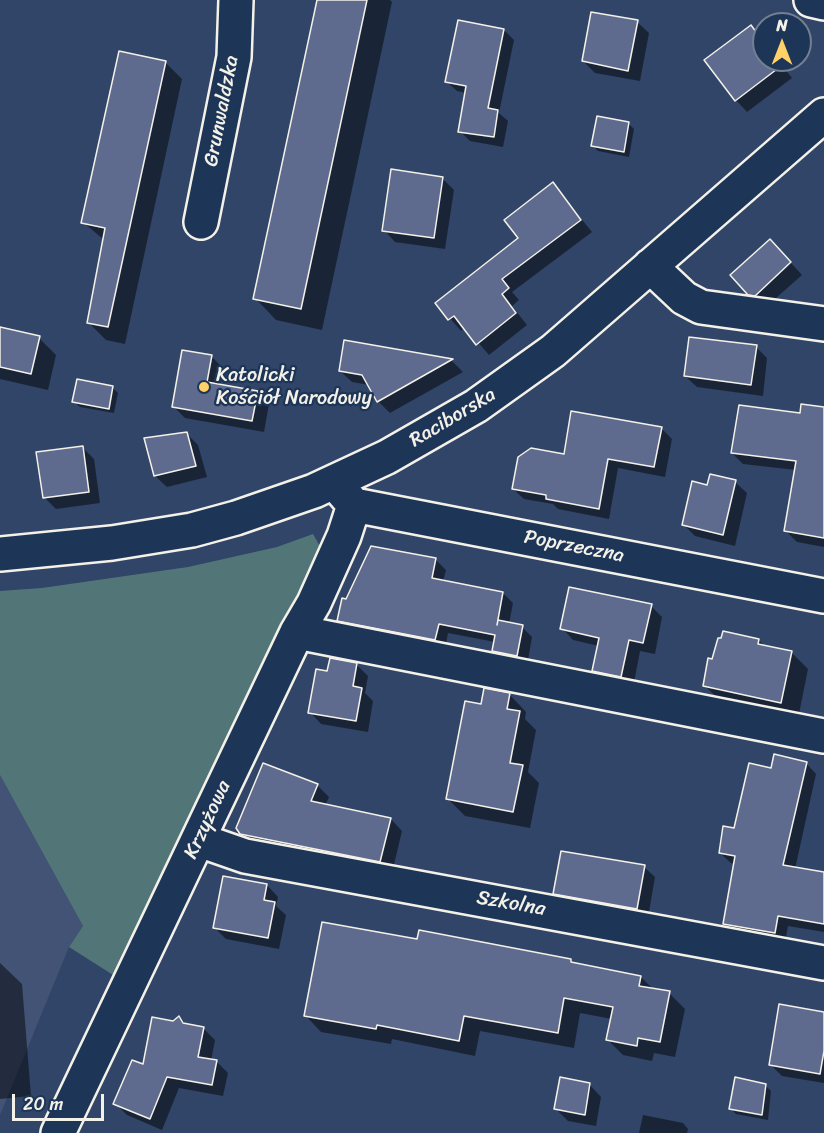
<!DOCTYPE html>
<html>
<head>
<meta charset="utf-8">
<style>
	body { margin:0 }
	#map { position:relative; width:824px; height:1133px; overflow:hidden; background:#304568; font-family:Sriracha,sans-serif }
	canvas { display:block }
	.north { position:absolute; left:752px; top:12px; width:60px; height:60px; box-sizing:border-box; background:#1d3557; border:2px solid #738091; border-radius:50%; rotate:0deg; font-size:16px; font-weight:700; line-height:24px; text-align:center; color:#f4f1e8 }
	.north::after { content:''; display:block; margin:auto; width:21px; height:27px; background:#ffd166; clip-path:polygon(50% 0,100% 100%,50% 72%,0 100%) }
	.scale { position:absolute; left:12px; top:1094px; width:92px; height:27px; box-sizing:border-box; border:3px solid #f4f1e8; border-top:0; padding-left:8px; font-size:18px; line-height:21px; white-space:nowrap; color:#f4f1e8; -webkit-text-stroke:4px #1d3557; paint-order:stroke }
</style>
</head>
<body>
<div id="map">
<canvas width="824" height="1133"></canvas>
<div class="north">N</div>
<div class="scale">20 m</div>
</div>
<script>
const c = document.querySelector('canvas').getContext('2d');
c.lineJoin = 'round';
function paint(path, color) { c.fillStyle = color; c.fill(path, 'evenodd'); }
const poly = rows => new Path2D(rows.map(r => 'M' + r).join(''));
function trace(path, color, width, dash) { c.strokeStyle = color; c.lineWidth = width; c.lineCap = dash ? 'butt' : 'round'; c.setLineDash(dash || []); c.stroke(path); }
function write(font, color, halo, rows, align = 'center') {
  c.font = font + ' Sriracha,sans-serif'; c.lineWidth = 4.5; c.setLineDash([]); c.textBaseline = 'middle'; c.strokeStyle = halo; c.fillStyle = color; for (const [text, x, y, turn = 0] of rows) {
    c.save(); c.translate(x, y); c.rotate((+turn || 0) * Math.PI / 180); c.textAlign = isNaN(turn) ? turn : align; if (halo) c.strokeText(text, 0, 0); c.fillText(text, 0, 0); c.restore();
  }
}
paint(poly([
	[0,775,83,926,69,947,0,1115]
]), '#425376');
paint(poly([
	[313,534,322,550,121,980,69,947,83,926,0,775,0,591,42,588,188,567,277,547]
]), '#527678');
paint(poly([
	[318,0,390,0,392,2,322,330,276,320,255,298],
	[637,22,649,33,640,81,595,73,583,61],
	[751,27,764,41,764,60,778,60,792,78,747,112,736,100],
	[504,30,514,40,499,113,508,121,503,147,470,141,460,131,466,93,457,91,446,81],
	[165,62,182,79,125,344,106,340,89,323,104,240,83,222],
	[629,124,634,129,629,157,598,151,593,146],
	[442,178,454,190,445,249,395,242,384,230],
	[553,184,592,232,512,292,519,300,512,306,527,325,489,355,465,327,461,331,437,303,520,238],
	[781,252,802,275,767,306,761,306,749,293],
	[0,329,39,338,56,355,48,390,0,379],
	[346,341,452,361,463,372,390,413,378,401,369,385,352,382,340,371],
	[756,347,767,358,763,396,697,387,685,376],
	[183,351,212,357,223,368,220,386,257,393,269,404,264,432,185,418,173,406],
	[112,387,118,393,114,413,80,407,74,402],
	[824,408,824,547,797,542,786,531,796,470,743,464,732,453,801,415],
	[661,428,672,439,665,477,618,468,609,519,558,509,553,504,524,499,513,489,565,456],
	[187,434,198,445,207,477,167,487,155,476],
	[82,447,94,459,100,503,56,509,44,497],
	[735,482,747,493,735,546,695,536,683,524,708,487],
	[436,560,446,570,443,581,503,593,513,603,509,624,522,627,532,637,527,666,503,661,493,651,495,642,448,633,445,649,349,630,339,620,346,600],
	[651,606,662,617,655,654,640,651,633,688,605,682,594,671,599,646,573,640,562,628],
	[724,633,759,640,765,647,791,652,808,669,798,719,722,702,704,685],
	[356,664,368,676,365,693,373,701,368,732,321,724,310,712,328,673],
	[509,694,526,712,525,719,536,730,528,772,539,783,530,828,465,816,448,799,482,705],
	[806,763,816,774,795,869,824,873,824,932,788,926,785,943,736,934,725,924,735,864,731,863,720,853,735,830],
	[317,785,329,797,325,806,391,819,402,831,392,873,253,846,241,833],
	[644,867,655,877,648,918,566,904,555,893],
	[267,885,278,897,276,906,286,915,279,949,226,939,214,927],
	[418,941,571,960,574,964,641,977,654,990,669,993,685,1009,675,1057,654,1053,652,1061,623,1055,608,1040,612,1019,580,1013,574,1048,480,1031,475,1056,392,1039,391,1044,321,1032,306,1016],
	[0,963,22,984,31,1096,0,1099],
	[824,1014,824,1083,782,1076,770,1064],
	[179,1018,185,1025,203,1028,215,1040,211,1061,216,1061,228,1073,223,1096,179,1088,162,1130,127,1115,115,1103],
	[590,1085,601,1097,596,1126,568,1121,556,1109],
	[765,1085,771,1091,768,1120,736,1114,731,1109],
	[643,1115,683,1123,688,1129,687,1133,639,1133]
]), '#0007');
const building = poly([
	[317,0,367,0,301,309,253,299,317,0],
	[591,12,638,20,628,71,582,61,591,12],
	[458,20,504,29,488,108,498,110,494,137,458,132,466,86,445,82,458,20],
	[751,25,764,43,764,60,789,60,735,101,704,60,751,25],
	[119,51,166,61,108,327,87,323,105,228,81,223,119,51],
	[597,116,629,122,624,152,591,146,597,116],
	[391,169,443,177,434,238,382,231,391,169],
	[553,182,581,220,502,279,509,288,502,294,516,313,476,345,454,316,448,320,435,303,518,238,504,220,553,182],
	[770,239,791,262,755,296,748,295,730,275,770,239],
	[0,327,40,336,31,374,0,367,0,327],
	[689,337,757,345,751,385,684,376,689,337],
	[344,340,453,359,377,402,362,375,339,371,344,340],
	[182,350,212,355,207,382,258,391,252,421,172,407,182,350],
	[77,379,113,386,109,409,72,402,77,379],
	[801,404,824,407,824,538,784,531,796,461,731,453,739,405,800,413,801,404],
	[571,411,662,427,654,467,608,459,599,509,546,499,546,495,512,489,518,457,531,448,564,454,571,411],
	[187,432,196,466,154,476,144,438,187,432],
	[83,446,89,492,43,498,36,452,83,446],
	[710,474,736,480,723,535,682,525,692,481,707,485,710,474],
	[371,546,436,558,432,578,503,592,497,625,498,620,523,625,517,656,492,651,495,635,439,624,435,640,337,621,342,598,346,599,371,546],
	[569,587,652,604,643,643,629,640,621,677,592,671,599,638,560,629,569,587],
	[723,631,759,639,758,644,792,651,781,703,703,686,708,658,712,659,718,638,721,638,723,631],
	[330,658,357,663,353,686,362,688,356,721,308,713,316,669,327,671,330,658],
	[484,688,510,693,507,709,520,711,510,763,523,765,513,812,446,799,465,701,481,704,484,688],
	[774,754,807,762,783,865,824,872,824,924,778,916,775,933,723,924,735,856,719,853,723,826,734,828,749,763,771,768,774,754],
	[263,763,318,784,311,801,391,818,380,862,240,834,236,828,263,763],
	[561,851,645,865,637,909,553,894,561,851],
	[223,876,267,884,264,900,275,902,268,938,213,928,223,876],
	[322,922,417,939,419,930,571,959,571,962,641,976,639,986,670,991,660,1042,638,1038,637,1046,606,1040,613,1007,564,998,558,1033,464,1016,459,1041,377,1025,376,1029,304,1016,322,922],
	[779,1004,824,1012,824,1051,820,1074,769,1065,779,1004],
	[179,1016,183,1023,204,1027,198,1057,217,1060,212,1085,167,1077,150,1119,113,1104,132,1060,143,1064,152,1017,173,1021,179,1016],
	[560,1077,590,1083,585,1115,554,1109,560,1077],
	[735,1077,766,1084,762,1115,729,1109,735,1077]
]);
paint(building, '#5e6b8f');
trace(building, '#f4f1e8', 1.5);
const minor = poly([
	[811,0,824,3],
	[201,222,234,57,236,0],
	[650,266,684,298,701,307,824,324],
	[341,490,354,505,824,596],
	[0,554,112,543,192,530,236,518,314,491,387,457,476,406,553,351,824,115],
	[297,632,824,736],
	[199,840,245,856,824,963],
	[58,1133,297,632,314,603,344,536,354,505]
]);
trace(minor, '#f4f1e8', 38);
trace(minor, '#1d3557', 33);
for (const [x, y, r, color] of [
	[204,387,6,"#ffd166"]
]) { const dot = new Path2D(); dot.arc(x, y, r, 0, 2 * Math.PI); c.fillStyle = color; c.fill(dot); trace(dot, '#1d3557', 2); }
write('20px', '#f4f1e8', '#1d3557', [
	["Grunwaldzka",222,111,-79],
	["Raciborska",453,418,-31],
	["Poprzeczna",574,547,11],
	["Krzyżowa",208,820,-65],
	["Szkolna",511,904,10]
]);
write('20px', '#f4f1e8', '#1d3557', [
	["Katolicki",216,376],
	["Kościół Narodowy",216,399]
], 'left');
</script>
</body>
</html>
